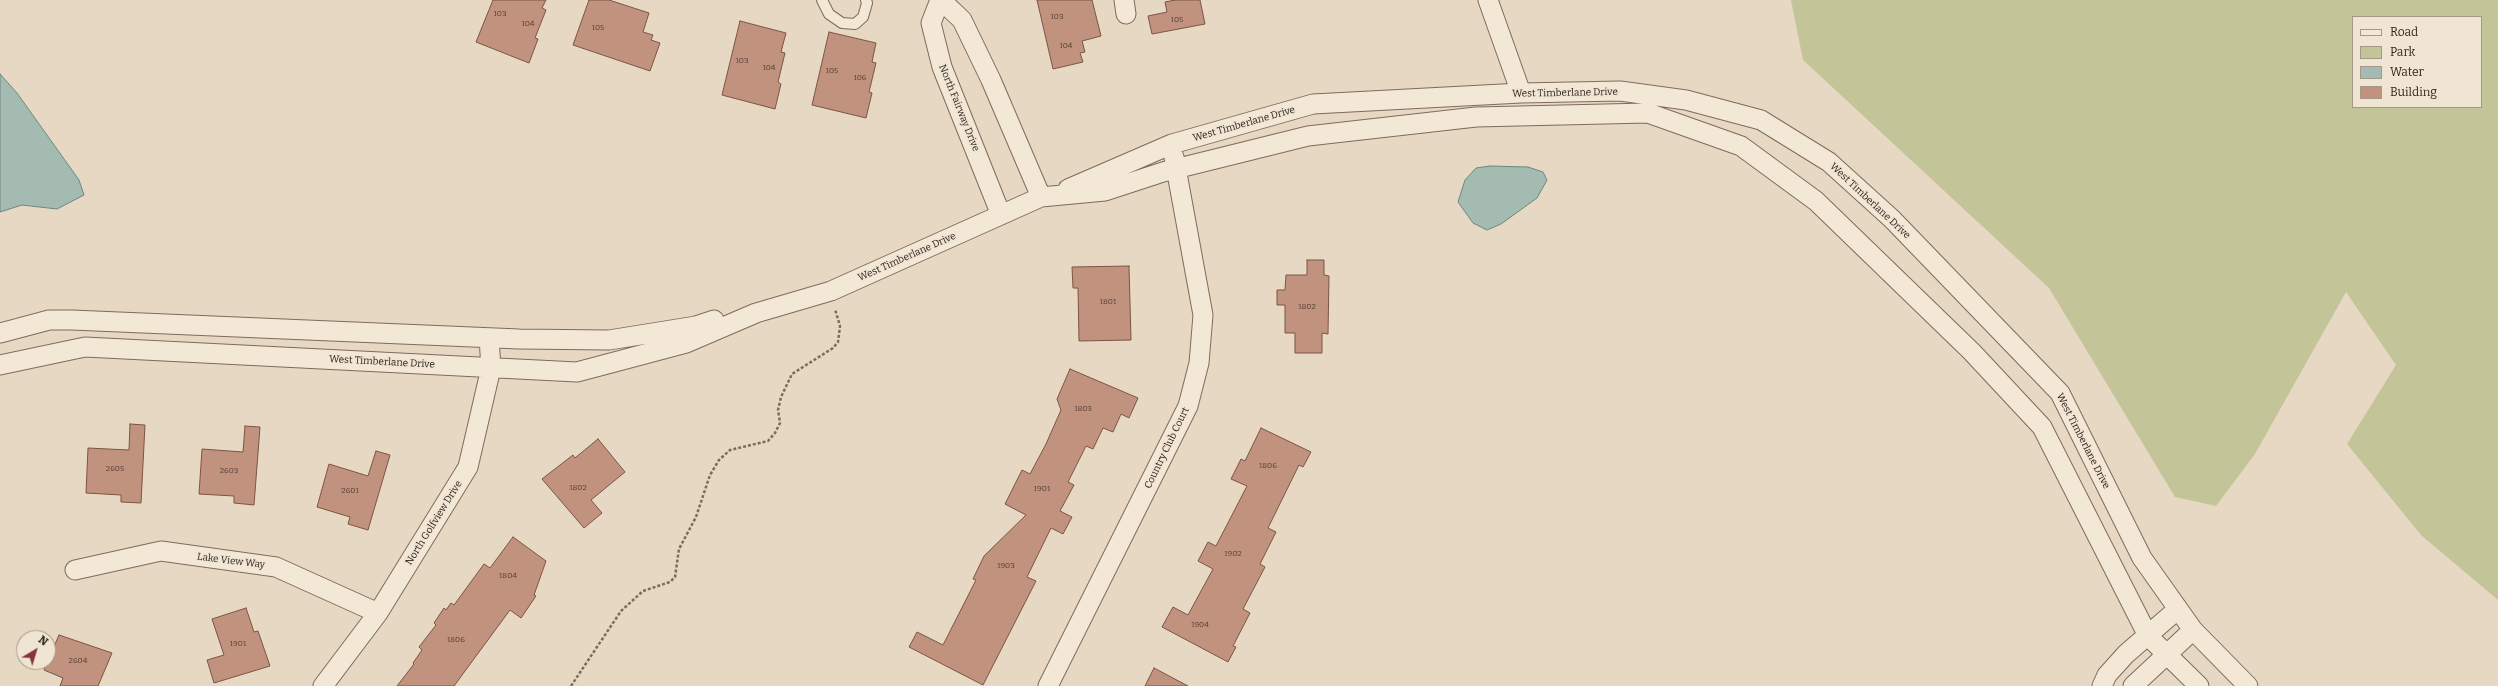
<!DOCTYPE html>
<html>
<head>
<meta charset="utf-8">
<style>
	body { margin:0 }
	#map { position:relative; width:2498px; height:686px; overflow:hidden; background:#e7d8c3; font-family:Bitter,serif }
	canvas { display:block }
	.legend { position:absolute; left:2352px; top:16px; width:130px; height:92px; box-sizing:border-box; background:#f0e4d2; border:1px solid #a4988a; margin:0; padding:5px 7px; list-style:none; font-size:12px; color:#31251e }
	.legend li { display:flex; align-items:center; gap:8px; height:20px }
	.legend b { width:20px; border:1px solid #a4988a }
	.north { position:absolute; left:16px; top:630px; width:40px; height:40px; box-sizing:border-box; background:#f0e4d2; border:1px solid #a4988a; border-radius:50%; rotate:38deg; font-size:11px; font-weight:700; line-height:16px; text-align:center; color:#31251e }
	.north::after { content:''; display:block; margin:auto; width:14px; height:18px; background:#86343e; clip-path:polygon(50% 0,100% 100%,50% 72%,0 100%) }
</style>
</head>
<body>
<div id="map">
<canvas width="2498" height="686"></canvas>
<ul class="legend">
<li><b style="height:5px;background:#f3e7d5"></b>Road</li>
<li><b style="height:11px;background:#c4c499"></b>Park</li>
<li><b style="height:11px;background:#a4bbb2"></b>Water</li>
<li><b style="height:11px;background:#c1927e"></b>Building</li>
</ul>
<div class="north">N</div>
</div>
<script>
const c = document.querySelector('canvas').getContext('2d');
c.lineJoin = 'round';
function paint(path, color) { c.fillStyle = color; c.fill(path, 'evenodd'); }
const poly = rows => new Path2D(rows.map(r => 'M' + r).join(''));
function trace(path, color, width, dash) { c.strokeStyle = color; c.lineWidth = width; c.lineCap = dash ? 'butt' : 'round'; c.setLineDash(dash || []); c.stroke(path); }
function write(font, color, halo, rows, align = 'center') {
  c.font = font + ' Bitter,serif'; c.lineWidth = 3; c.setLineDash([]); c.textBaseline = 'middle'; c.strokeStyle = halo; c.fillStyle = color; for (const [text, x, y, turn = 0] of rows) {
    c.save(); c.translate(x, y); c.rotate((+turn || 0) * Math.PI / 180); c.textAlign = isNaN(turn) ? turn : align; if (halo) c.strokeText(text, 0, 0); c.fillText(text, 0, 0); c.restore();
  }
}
paint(poly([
	[1791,0,2498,0,2498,600,2421,535,2347,444,2396,365,2346,292,2255,454,2216,506,2175,497,2049,288,1803,60],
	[2353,17,2481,17,2481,107,2353,107]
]), '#c4c499');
const water = poly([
	[0,74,17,93,79,180,84,195,57,209,22,205,0,212,0,74],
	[1490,166,1528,167,1543,172,1547,180,1537,198,1501,224,1487,230,1473,223,1458,202,1465,180,1476,168,1490,166]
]);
paint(water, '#a4bbb2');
trace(water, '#6d877e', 1);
const building = poly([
	[493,0,546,0,542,8,546,10,535,38,538,39,529,63,476,42,493,0],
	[589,0,609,0,649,13,643,32,653,35,651,40,660,43,650,71,573,45,589,0],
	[1037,0,1092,0,1101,36,1082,41,1085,52,1080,53,1083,62,1053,69,1037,0],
	[1175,0,1200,0,1205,24,1152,34,1148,16,1167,12,1165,2,1175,0],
	[740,21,786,33,781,52,785,53,778,82,781,84,775,109,722,95,740,21],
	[829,32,876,43,872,62,876,63,869,92,872,93,866,118,812,105,829,32],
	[1307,260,1324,260,1324,275,1329,276,1328,334,1322,333,1322,353,1295,353,1295,333,1285,333,1285,305,1277,305,1277,290,1285,290,1286,275,1307,275,1307,260],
	[1129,266,1131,340,1079,341,1078,288,1073,288,1072,267,1129,266],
	[1070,369,1138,398,1129,418,1121,414,1113,432,1103,428,1093,449,1086,446,1068,482,1074,485,1060,511,1072,517,1063,534,1051,528,1027,577,1036,581,983,685,909,647,917,632,943,645,976,580,973,579,984,556,1026,515,1005,504,1022,470,1030,474,1046,444,1061,410,1057,399,1070,369],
	[130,424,145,425,141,503,121,502,121,495,86,493,88,448,129,450,130,424],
	[245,426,260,427,254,505,234,503,234,496,199,494,202,449,243,452,245,426],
	[1261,428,1311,452,1303,467,1299,465,1268,528,1276,532,1260,564,1265,567,1243,609,1250,613,1233,646,1236,647,1228,662,1162,627,1173,607,1188,615,1213,569,1198,561,1208,542,1216,546,1247,486,1231,479,1241,459,1245,461,1261,428],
	[598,439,625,472,591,500,602,513,584,528,542,479,573,455,575,458,598,439],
	[376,451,390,455,368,530,348,524,350,517,317,507,329,464,368,476,376,451],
	[513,537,546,561,534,595,536,596,521,618,510,610,454,686,397,686,414,664,413,663,422,650,419,647,436,625,434,623,444,608,446,610,451,603,454,605,484,564,490,568,513,537],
	[246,608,254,632,258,631,270,666,214,683,207,660,224,655,212,619,246,608],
	[59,635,112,653,98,686,60,686,63,678,44,670,59,635],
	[1154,668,1188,686,1145,686,1154,668]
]);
paint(building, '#c1927e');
trace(building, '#7b5445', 1);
const service = poly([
	[822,0,829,14,842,23,855,24,863,17,867,3,866,0]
]);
const minor = poly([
	[940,0,931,23,942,67,1001,215],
	[941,0,962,20,991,80,1041,197],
	[1124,0,1126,14],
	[1488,0,1521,93],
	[1068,189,1172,144,1313,104,1521,93,1620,91,1686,100,1761,120,1829,162,1892,219,2060,393,2142,558,2193,630,2248,686],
	[0,333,49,320,72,320,519,339,609,340,696,326,714,320],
	[0,365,85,347,577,372,686,343,756,313,831,291,1041,197,1105,191,1163,172,1308,136,1476,117,1648,113,1741,146,1816,201,1972,352,2042,427,2148,636,2199,686],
	[75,570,161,551,276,567,378,613],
	[323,686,378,613,468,467,491,368,489,338],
	[1048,686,1188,406,1199,363,1203,315,1174,157],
	[2102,686,2107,675,2126,654,2178,609],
	[2133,686,2193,630]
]);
trace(service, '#7f6b5c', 12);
trace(minor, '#7f6b5c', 21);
trace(poly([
	[571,686,621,611,643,591,670,582,675,577,679,549,696,517,710,475,719,460,730,450,768,441,775,433,780,423,778,410,781,397,792,374,833,348,838,342,840,326,835,309]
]), '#7f6b5c', 2.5, [3, 2]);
trace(service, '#f3e7d5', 10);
trace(minor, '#f3e7d5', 19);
write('8px', '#554036', null, [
	["103",500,14],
	["103",1057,17],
	["105",1177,20],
	["104",528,24],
	["105",598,28],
	["104",1066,46],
	["103",742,61],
	["104",769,68],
	["105",832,71],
	["106",860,78],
	["1801",1108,302],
	["1802",1307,307],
	["1803",1083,409],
	["1806",1268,466],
	["2605",115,469],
	["2603",229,471],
	["1802",578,488],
	["1901",1042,489],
	["2601",350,491],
	["1902",1233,554],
	["1903",1006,566],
	["1804",508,576],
	["1904",1200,625],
	["1806",456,640],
	["1901",238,644],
	["2604",78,661]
]);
write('10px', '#31251e', '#f0e4d2', [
	["West Timberlane Drive",1565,93,-1],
	["North Fairway Drive",959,108,68],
	["West Timberlane Drive",1244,124,-16],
	["West Timberlane Drive",1870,201,43],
	["West Timberlane Drive",907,257,-24],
	["West Timberlane Drive",382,362,3],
	["West Timberlane Drive",2083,441,63],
	["Country Club Court",1167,448,-64],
	["North Golfview Drive",434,523,-58],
	["Lake View Way",231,561,7]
]);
</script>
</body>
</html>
